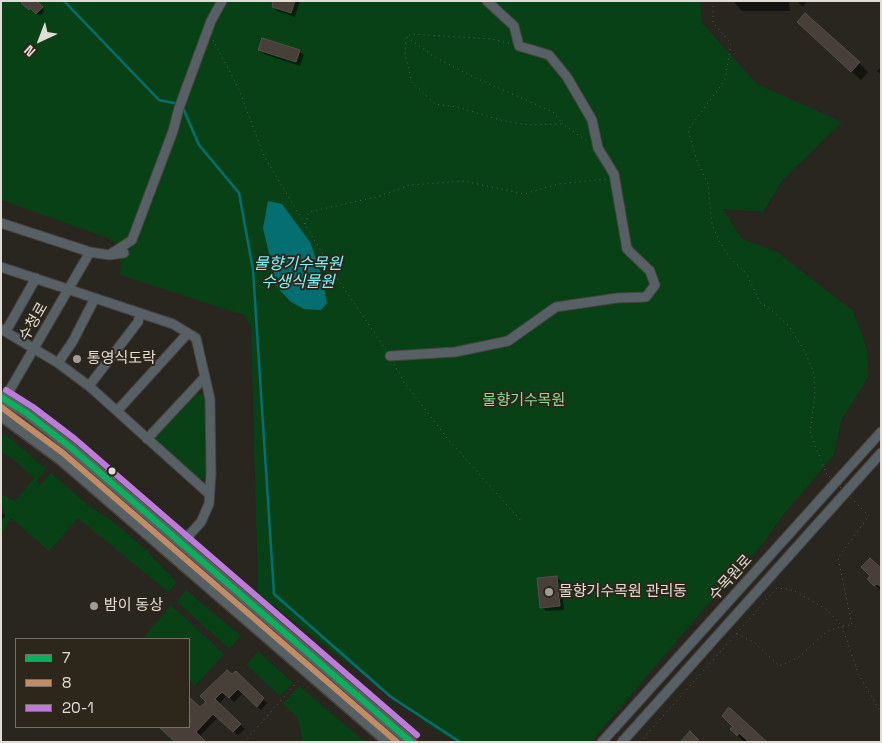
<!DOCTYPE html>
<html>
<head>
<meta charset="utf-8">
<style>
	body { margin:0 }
	#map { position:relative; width:882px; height:743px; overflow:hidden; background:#29251f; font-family:"Space Grotesk",sans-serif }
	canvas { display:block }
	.frame { position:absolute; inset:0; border:2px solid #e1dcd5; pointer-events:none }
	.legend { position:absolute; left:15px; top:638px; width:175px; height:90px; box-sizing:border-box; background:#2d261b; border:1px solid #756f65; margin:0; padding:6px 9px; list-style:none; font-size:15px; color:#e1dcd5 }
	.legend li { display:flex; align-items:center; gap:10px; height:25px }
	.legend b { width:25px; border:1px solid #756f65 }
	.north { position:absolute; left:15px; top:15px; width:50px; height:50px; -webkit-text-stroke:4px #2d261b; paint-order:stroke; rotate:223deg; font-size:14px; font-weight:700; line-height:20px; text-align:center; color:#e1dcd5 }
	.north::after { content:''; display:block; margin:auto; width:18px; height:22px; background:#e1dcd5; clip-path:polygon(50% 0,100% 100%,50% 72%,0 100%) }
</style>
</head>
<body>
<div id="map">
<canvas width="882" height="743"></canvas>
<div class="frame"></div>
<ul class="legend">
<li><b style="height:6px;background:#0daf5c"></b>7</li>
<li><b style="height:6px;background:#c18c65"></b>8</li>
<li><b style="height:6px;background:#bd7bd9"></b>20-1</li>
</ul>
<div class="north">N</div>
</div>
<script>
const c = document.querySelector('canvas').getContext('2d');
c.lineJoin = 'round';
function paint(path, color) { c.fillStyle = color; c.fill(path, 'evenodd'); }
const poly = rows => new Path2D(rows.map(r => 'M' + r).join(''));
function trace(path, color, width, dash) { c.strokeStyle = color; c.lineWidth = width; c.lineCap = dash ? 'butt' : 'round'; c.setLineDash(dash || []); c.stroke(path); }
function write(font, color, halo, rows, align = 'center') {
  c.font = font + ' "Space Grotesk","Noto Sans KR",sans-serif'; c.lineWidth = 4; c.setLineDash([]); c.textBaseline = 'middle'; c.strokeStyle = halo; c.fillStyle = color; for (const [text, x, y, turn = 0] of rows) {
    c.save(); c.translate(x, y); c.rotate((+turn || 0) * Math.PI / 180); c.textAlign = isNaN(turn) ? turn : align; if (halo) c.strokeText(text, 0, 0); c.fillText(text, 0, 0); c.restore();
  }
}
paint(poly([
	[1,1,700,1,702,23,757,84,842,122,783,180,763,212,723,209,742,239,777,252,853,311,867,349,868,377,841,421,834,455,783,515,763,544,736,571,591,742,455,742,431,727,258,594,251,328,244,315,120,275,121,246,105,237,1,200],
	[195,393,205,394,208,477,197,481,155,443,155,438],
	[5,434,46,469,37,481,40,485,51,473,90,507,111,520,144,548,177,582,168,592,78,518,49,551,11,518,1,535,1,520,5,512,1,507,1,494,15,501,34,478,13,459,1,452,1,435],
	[186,590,241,636,229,649,177,602],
	[171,605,224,654,195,686,189,680,189,639,143,638],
	[258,651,293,683,280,696,246,665],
	[299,686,365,742,303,742,297,717,283,704]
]), '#084115');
paint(poly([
	[268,201,282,204,310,242,322,276,327,303,321,310,304,309,291,302,277,287,263,228]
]), '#046e70');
paint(poly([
	[35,1,45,11,40,16,26,5],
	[275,1,300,1,295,17,277,11,273,7],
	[733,1,789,1,790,11,742,11],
	[797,1,807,1,803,7],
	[807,31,859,63,868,72,861,80],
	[260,50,299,51,304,55,300,66,264,54],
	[881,67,881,75,877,71],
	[1,512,5,515,1,522],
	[881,569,881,591,869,579],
	[557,577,561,581,564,610,546,611,542,607],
	[236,672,267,703,261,710,243,693,234,702,227,695,219,704,245,729,238,735,218,717,199,737,177,742,160,727,189,727,189,721,193,717,189,714,189,698,200,709],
	[732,729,765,742,744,742],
	[690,733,700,742,682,742]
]), '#0007');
trace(poly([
	[64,1,159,100,179,104],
	[183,108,199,145,239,193,253,270,274,594,391,697,460,742]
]), '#046e70', 2.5);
const building = poly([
	[23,1,37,1,43,7,36,14,30,8,29,10,21,3,23,1],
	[273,1,295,1,291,13,272,7,273,1],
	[805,13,860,62,851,72,797,22,805,13],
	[262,38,300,50,296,62,258,50,262,38],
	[870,558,881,568,881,587,877,584,874,586,867,579,870,576,861,567,870,558],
	[557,576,560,606,540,608,537,578,557,576],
	[227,670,232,674,236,671,264,698,257,707,238,689,229,698,222,692,215,699,241,724,233,732,213,714,196,732,206,742,175,742,159,727,189,727,191,717,189,715,189,697,200,707,206,702,200,696,227,670],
	[728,708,730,708,767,742,749,742,739,733,737,736,730,729,733,727,722,716,728,708],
	[690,731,699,740,680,742,690,731]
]);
paint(building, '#484038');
trace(building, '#534f49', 1);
const minor = poly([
	[1,223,90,252,109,255,124,253],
	[109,255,132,240,173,131,179,108,211,21,222,1],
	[1,267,173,324,196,338,210,399,211,474,209,504,201,522,182,543],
	[1,329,58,363,89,386,209,494],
	[6,331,36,278],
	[390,356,455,352,508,341,556,307,617,298,646,297,655,285,650,271,627,249,614,174,598,148,592,120,567,77,549,55,519,46,514,26,487,1],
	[58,363,73,341,95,298],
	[89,386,138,322,140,314],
	[1,405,90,252],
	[118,410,188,333],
	[147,439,204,378],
	[602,742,881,432],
	[622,742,881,453]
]);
const major = poly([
	[1,397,28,414,69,446,411,742],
	[1,415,61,459,389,742]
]);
trace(minor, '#46423d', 11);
trace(major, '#46423d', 14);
trace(poly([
	[713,1,713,23,731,43,725,80,688,130,697,161,708,184,712,224,718,239,730,258,746,273,761,304,768,307,789,326,805,352,814,374,815,396,810,432,826,473],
	[407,37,433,56,469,75,553,112,563,124],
	[213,40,238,87,264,156,339,281,386,350],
	[509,43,491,39,412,34,406,37,405,54,412,82,435,104,457,107,500,120,528,125,563,124,588,142],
	[305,224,309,212,376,197,410,185,464,181,524,194,558,184,607,179],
	[394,364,404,382,447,438,522,522],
	[737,634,754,642,779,666,798,658,826,632,842,626,858,673,881,713],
	[881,718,881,730],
	[244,742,300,679],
	[640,742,777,588,793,590,826,609,842,626,852,625,838,558,869,516]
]), '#575c5d', 1, [1, 4]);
trace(minor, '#566065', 9);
trace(major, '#576063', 11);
trace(poly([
	[826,473,869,516]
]), '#575c5d', 1, [1, 4]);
trace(poly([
	[1,397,28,414,69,446,411,742]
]), '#0daf5c', 6);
trace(poly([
	[1,407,63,453,397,742]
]), '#c18c65', 6);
trace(poly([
	[6,390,33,407,75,439,417,735]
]), '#bd7bd9', 6);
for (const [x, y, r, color] of [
	[77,359,5,"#a19c95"],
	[112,471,4.5,"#e1dcd5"],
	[549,592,5,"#a19c95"],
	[94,606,5,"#a19c95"]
]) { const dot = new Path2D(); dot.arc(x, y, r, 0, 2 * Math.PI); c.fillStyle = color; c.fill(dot); trace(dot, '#2d261b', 2); }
write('15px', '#e1dcd5', '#2d261b', [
	["수청로",34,322,-60],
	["수목원로",731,578,-48]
]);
write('15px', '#e1dcd5', '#2d261b', [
	["통영식도락",87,359],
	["물향기수목원 관리동",559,592],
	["밤이 동상",104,606]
], 'left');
write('15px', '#85dd8e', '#2d261b', [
	["물향기수목원",524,401]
]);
write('italic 16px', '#7af7fa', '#2d261b', [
	["물향기수목원",298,265],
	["수생식물원",298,283]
]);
</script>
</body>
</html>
